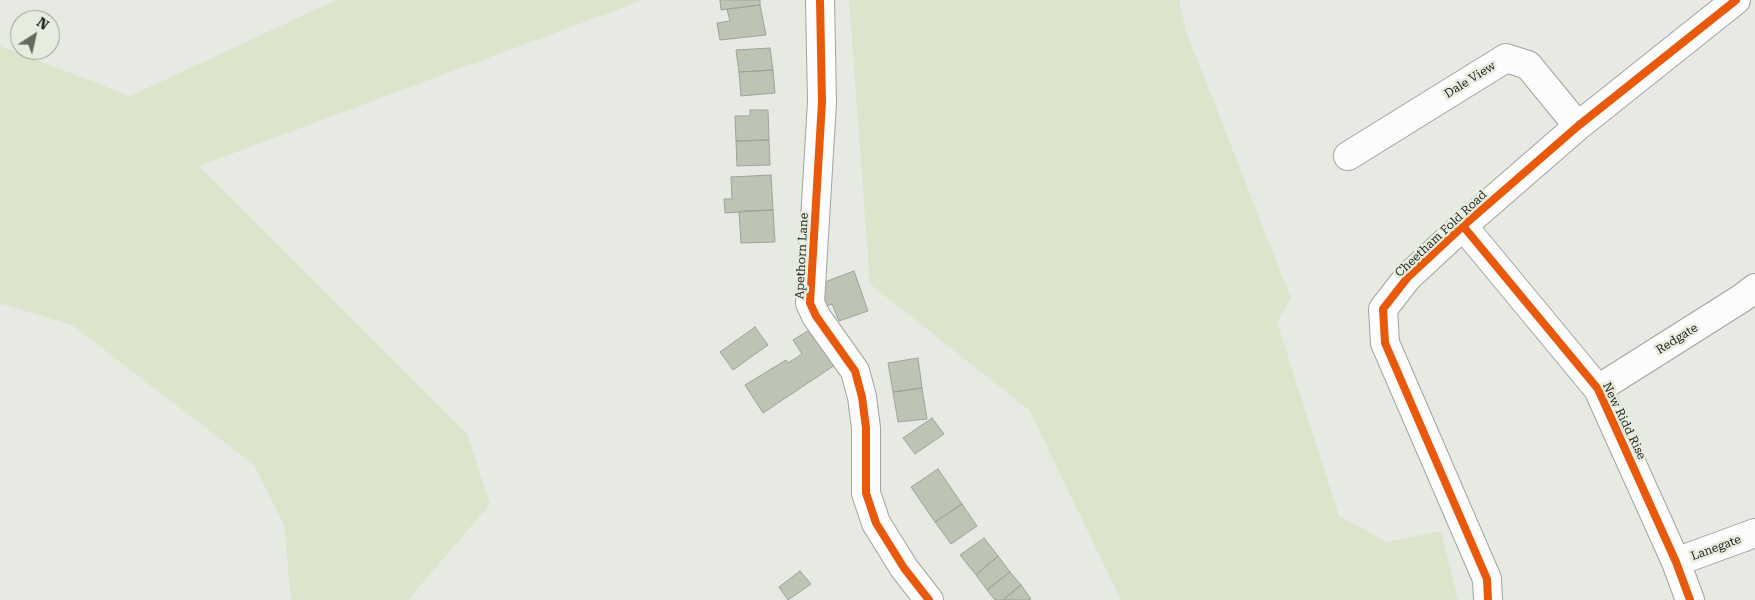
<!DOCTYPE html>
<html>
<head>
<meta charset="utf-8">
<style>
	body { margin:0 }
	#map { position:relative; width:1755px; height:600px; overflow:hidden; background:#e6eae2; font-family:"Roboto Serif",serif }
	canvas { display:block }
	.north { position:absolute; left:10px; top:10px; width:50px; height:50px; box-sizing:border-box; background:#e7edde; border:1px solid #979b90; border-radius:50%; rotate:35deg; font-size:14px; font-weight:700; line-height:20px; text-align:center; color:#1f211c }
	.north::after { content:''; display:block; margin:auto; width:18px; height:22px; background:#656761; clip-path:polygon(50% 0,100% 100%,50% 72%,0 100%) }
</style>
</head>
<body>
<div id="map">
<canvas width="1755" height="600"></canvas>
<div class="north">N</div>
</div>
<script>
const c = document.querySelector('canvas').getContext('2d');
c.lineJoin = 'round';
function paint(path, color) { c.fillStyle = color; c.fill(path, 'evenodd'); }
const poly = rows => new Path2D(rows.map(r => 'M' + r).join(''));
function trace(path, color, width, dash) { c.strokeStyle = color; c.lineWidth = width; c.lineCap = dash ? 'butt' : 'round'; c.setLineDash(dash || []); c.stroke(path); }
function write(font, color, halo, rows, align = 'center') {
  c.font = font + ' "Roboto Serif",serif'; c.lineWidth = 5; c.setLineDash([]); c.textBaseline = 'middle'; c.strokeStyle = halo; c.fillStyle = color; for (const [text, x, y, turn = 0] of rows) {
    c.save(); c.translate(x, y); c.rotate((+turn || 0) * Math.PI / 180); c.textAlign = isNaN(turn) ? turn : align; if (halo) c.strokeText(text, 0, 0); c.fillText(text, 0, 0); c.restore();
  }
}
paint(poly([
	[336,0,643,0,199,166,467,434,490,504,408,600,291,600,284,525,254,465,72,325,2,304,0,305,0,46,130,96],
	[849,0,1179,0,1186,31,1291,298,1277,322,1339,516,1387,542,1441,531,1458,600,1121,600,1029,410,870,284]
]), '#dbe5cc');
const building = poly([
	[720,0,760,0,760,5,721,10,720,0],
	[760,5,766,35,720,40,717,23,730,21,727,9,760,5],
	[770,48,773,70,739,72,736,50,770,48],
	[773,70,775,93,741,96,739,72,773,70],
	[750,110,768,110,769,140,736,141,735,116,750,116,750,110],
	[769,140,770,165,737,166,736,141,769,140],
	[771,175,773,210,725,213,724,199,732,199,731,177,771,175],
	[773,210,775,242,741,243,739,211,773,210],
	[854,271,868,311,839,321,832,304,824,307,817,285,854,271],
	[755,327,768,345,733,370,720,352,755,327],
	[811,329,835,365,763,413,745,385,786,360,788,363,802,354,793,340,811,329],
	[918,358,922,388,893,392,888,363,918,358],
	[922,388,927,419,898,422,893,392,922,388],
	[932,418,944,434,915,454,903,438,932,418],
	[938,469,962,504,935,522,911,487,938,469],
	[962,504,977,526,951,544,935,522,962,504],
	[984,538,998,556,976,575,960,555,984,538],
	[998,556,1010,572,987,590,976,575,998,556],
	[800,571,811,584,788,600,779,587,800,571],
	[1010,572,1021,585,1003,600,995,600,987,590,1010,572],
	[1021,585,1031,599,1029,600,1003,600,1021,585]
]);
paint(building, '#bec4b4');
trace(building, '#9fa19c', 1);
const minor = poly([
	[820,0,822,102,810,303,816,316,855,371,862,397,866,428,866,493,876,523,904,568,929,600],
	[1348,156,1506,58,1528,65,1578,126],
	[1463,226,1598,389,1676,562,1690,600],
	[1598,389,1742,298,1755,288],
	[1676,562,1755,533],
	[1488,600,1487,579,1385,343,1383,309,1408,277,1463,226,1578,126,1736,0]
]);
trace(minor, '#a2a49e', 30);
trace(minor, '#fbfcfb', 28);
trace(poly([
	[820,0,822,102,810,303,816,316,855,371,862,397,866,428,866,493,876,523,904,568,929,600],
	[1463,226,1598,389,1676,562,1690,600],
	[1488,600,1487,579,1385,343,1383,309,1408,277,1463,226,1578,126,1736,0]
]), '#e8590c', 8);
write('12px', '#1f211c', '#e7edde', [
	["Dale View",1470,80,-32],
	["Cheetham Fold Road",1441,234,-43],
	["Apethorn Lane",802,256,-87],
	["Redgate",1677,339,-32],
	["New Ridd Rise",1624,421,64],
	["Lanegate",1716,548,-20]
]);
</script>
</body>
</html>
